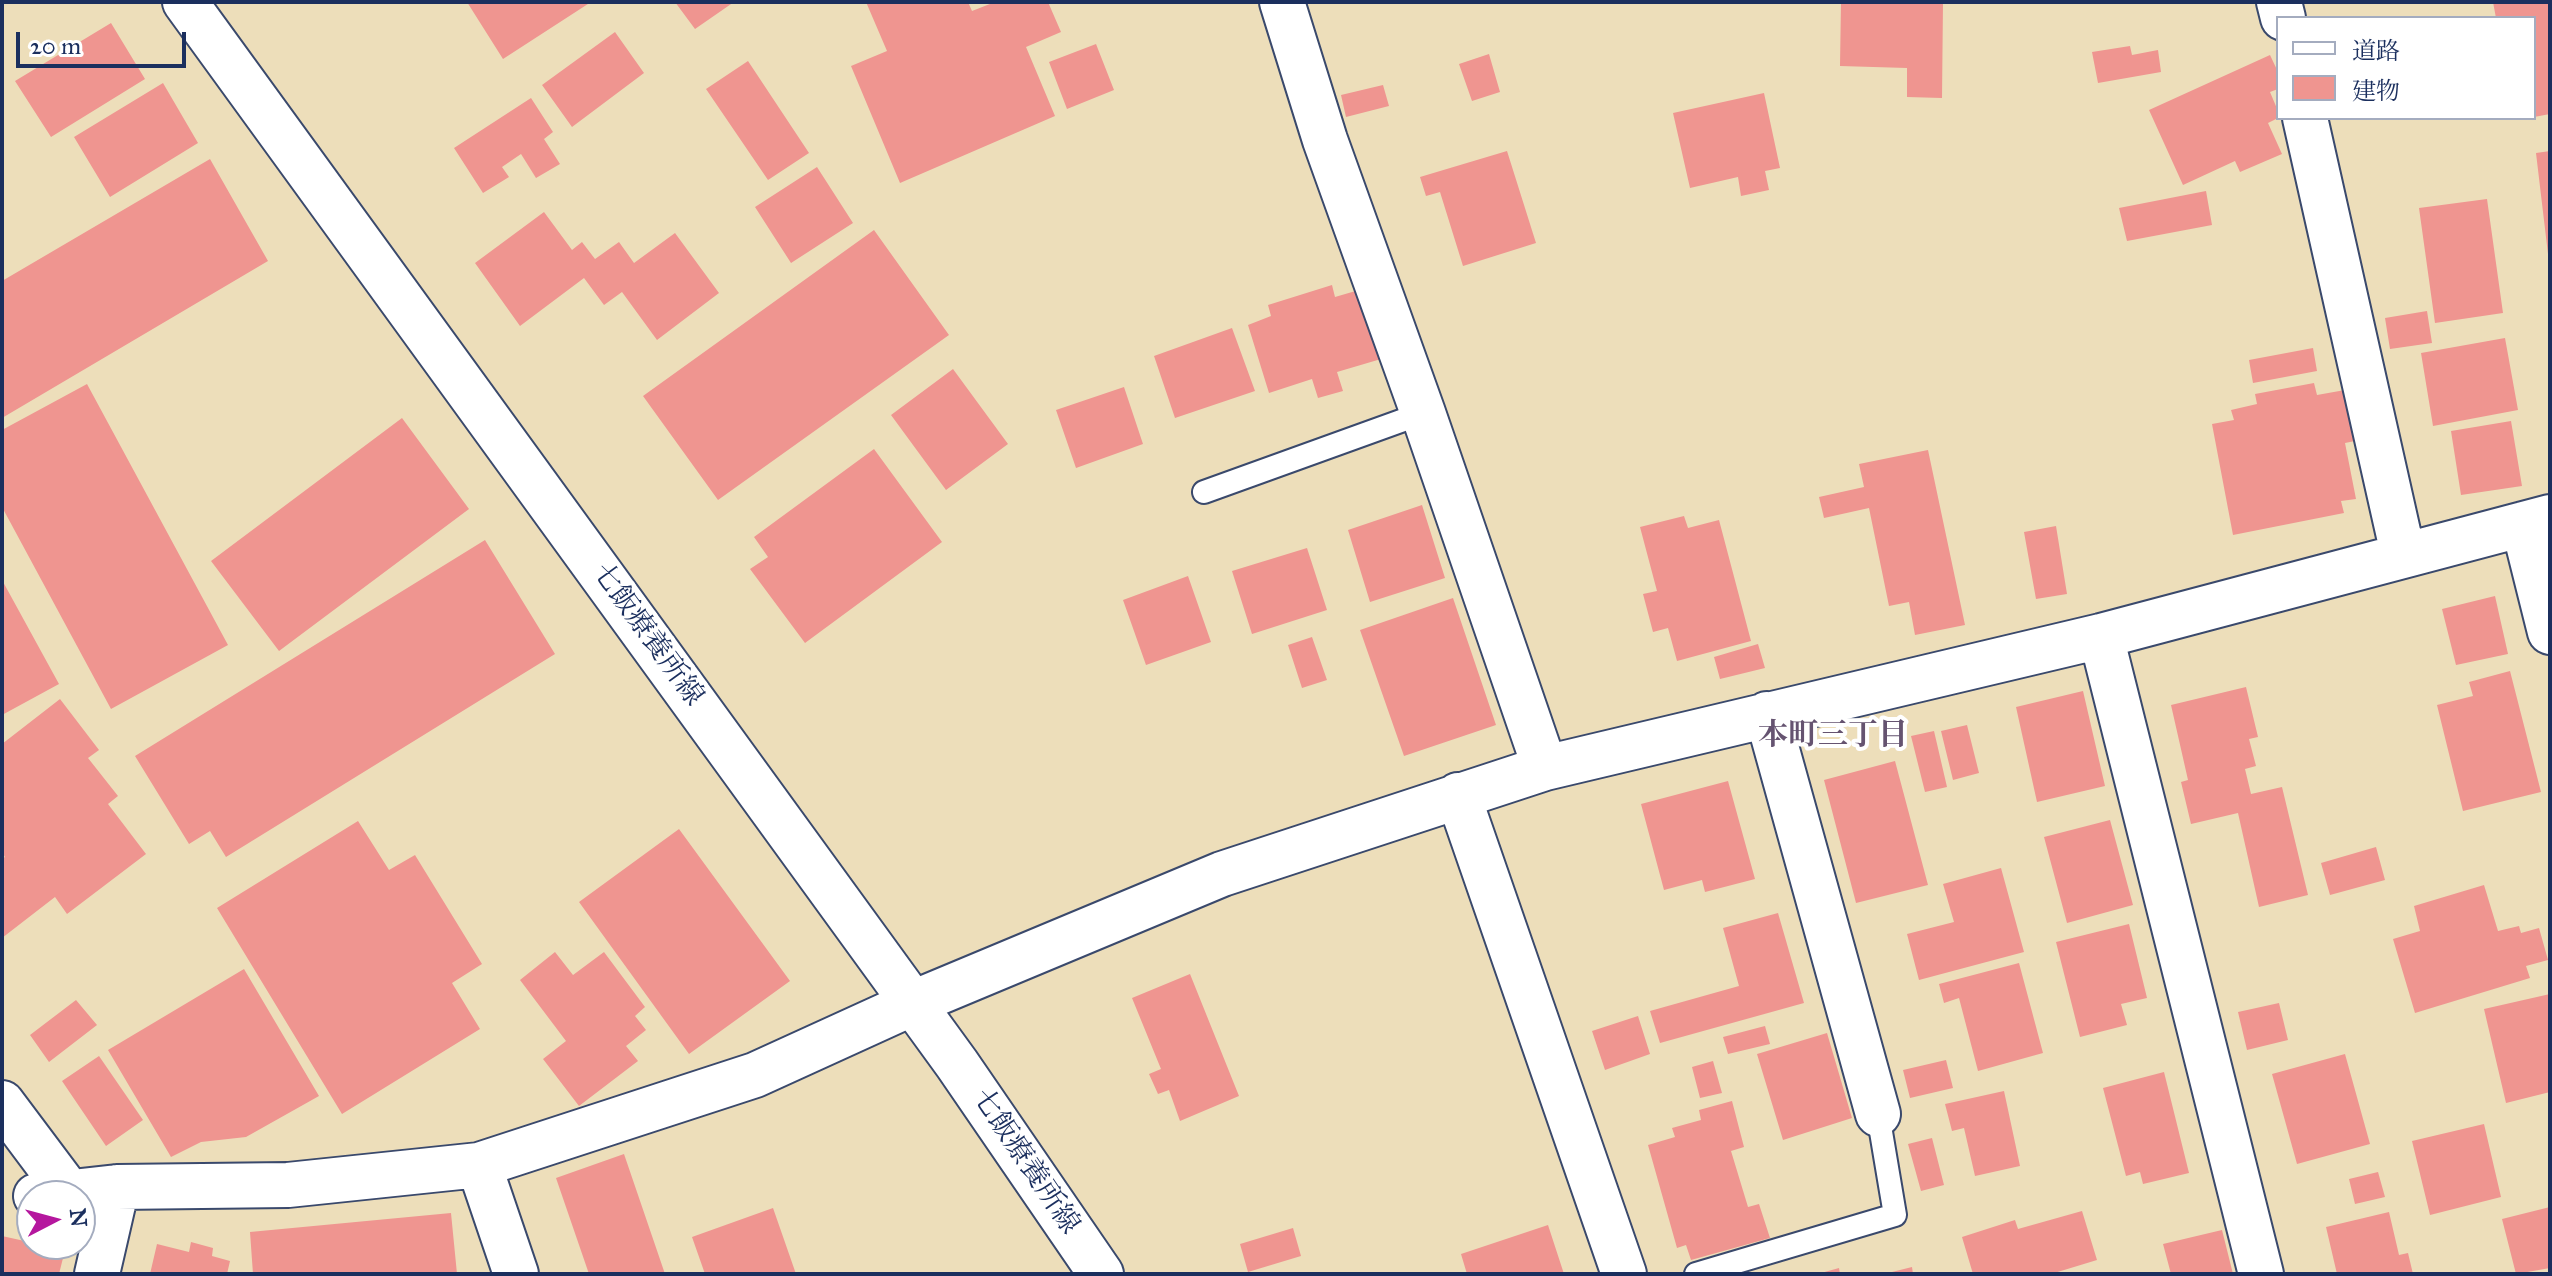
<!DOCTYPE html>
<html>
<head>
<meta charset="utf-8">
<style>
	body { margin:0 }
	#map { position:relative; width:2552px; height:1276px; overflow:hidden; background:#eddeba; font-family:"IM FELL Great Primer","Noto Serif JP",serif }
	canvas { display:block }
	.frame { position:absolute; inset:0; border:4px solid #1b2f5e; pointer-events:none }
	.legend { position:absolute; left:2276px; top:16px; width:260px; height:104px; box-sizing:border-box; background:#fff; border:2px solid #a4acbf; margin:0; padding:10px 14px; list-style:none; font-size:24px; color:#1b2f5e }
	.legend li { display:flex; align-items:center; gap:16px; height:40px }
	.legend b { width:40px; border:2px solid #a4acbf }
	.north { position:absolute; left:16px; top:1180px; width:80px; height:80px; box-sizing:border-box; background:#fff; border:2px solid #a4acbf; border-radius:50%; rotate:84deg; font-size:22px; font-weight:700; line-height:32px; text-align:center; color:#1b2f5e }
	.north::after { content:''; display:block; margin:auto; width:28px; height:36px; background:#b5179e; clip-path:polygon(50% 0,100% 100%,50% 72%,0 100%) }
	.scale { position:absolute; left:16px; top:32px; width:170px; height:36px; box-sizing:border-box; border:4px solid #1b2f5e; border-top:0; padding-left:10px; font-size:24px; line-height:28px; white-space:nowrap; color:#1b2f5e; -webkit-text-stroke:6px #fff; paint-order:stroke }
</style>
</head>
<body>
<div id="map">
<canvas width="2552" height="1276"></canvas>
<div class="frame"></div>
<ul class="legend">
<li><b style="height:10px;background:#fff"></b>道路</li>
<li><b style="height:22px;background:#ef9590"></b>建物</li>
</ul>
<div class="north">N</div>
<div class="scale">20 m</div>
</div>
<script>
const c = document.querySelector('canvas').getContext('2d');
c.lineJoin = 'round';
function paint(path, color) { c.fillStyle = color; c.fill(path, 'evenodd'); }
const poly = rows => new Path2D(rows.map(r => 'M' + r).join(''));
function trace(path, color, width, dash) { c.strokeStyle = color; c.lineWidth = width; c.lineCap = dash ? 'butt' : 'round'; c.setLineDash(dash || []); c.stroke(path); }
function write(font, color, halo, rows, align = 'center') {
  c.font = font + ' "IM FELL Great Primer","Noto Serif JP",serif'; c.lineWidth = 8; c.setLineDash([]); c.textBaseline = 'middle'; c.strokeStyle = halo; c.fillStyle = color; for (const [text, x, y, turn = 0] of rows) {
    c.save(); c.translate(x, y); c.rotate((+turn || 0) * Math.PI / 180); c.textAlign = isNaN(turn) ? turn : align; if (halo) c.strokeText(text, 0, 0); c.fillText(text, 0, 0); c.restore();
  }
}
paint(poly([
	[467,2,591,2,503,59],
	[675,2,734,2,695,29],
	[866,2,968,2,972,11,995,2,1048,2,1061,32,1026,47,1055,116,900,183,851,66,887,51],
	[1841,2,1943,2,1942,98,1907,97,1907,68,1840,66],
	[2493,2,2550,2,2550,114,2534,117,2534,18,2496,18],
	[111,23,145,79,51,137,15,81],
	[615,32,644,73,572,127,542,85],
	[1096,44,1114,90,1067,109,1049,62],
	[2130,46,2132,55,2158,50,2161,72,2098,83,2092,52],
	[1489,54,1500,92,1472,101,1459,64],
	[2270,55,2278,72,2278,89,2270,92,2278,111,2278,118,2268,123,2282,154,2240,172,2235,161,2183,185,2149,110],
	[748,61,809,153,768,180,706,89],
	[163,83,198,143,110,197,74,137],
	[1383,85,1389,106,1346,117,1341,95],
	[1764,93,1780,168,1765,171,1769,190,1741,196,1738,177,1690,188,1673,113],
	[531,98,553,132,544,139,560,164,536,178,521,154,502,167,509,177,483,193,454,148],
	[1507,151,1536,243,1463,266,1440,192,1426,196,1420,177],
	[2550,151,2550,254,2548,254,2536,153],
	[210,159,268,261,2,418,2,281],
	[817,167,853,223,791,263,755,207],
	[2206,191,2212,225,2127,241,2119,208],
	[2487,199,2503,313,2435,323,2419,208],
	[544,212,572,250,582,242,595,259,619,242,634,263,675,233,719,293,657,340,622,292,604,305,584,278,520,326,475,263],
	[874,230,949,335,718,500,643,396],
	[1332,285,1335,297,1359,290,1381,359,1337,372,1343,391,1318,398,1312,379,1269,393,1248,325,1271,316,1268,305],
	[2427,311,2432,343,2390,349,2385,318],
	[1232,328,1255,391,1175,418,1154,356],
	[2505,338,2518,410,2433,426,2421,353],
	[2313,348,2317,371,2253,383,2249,360],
	[953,369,1008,444,946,490,891,415],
	[2314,383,2317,395,2345,390,2355,441,2345,443,2356,499,2341,501,2344,513,2233,535,2212,424,2234,420,2231,410,2257,404,2255,394],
	[87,384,228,645,111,709,2,507,2,430],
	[1124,387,1143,444,1076,468,1056,410],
	[402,418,469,509,279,651,211,561],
	[2511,421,2522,486,2461,495,2451,431],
	[874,449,942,542,805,643,750,569,768,557,754,537],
	[1928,450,1965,625,1915,635,1909,602,1889,606,1869,508,1824,518,1819,497,1864,487,1859,464],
	[1422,505,1445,578,1370,602,1348,530],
	[1684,516,1688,528,1719,520,1751,641,1677,661,1668,628,1653,632,1643,594,1657,591,1640,527],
	[2056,526,2067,594,2036,599,2024,532],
	[485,540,555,654,226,857,210,831,189,844,135,756],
	[1307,548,1327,610,1252,634,1232,571],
	[1188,576,1211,642,1146,665,1123,600],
	[2,580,59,684,2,715],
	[2495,596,2508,654,2456,665,2442,609],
	[1453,598,1496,725,1404,756,1360,630],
	[1312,637,1327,680,1302,688,1288,645],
	[1758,644,1765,668,1720,679,1714,657],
	[2510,671,2541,792,2463,811,2437,705,2473,696,2469,682],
	[2246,687,2258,737,2249,739,2256,766,2245,769,2251,794,2282,787,2308,895,2259,907,2238,813,2191,824,2181,782,2188,780,2171,705],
	[2083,691,2105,786,2037,802,2016,707],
	[60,699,99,750,88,758,118,796,108,804,146,854,67,914,55,897,2,938,2,859,5,857,2,852,2,744],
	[1967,725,1979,773,1953,780,1941,731],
	[1934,731,1947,787,1925,792,1911,736],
	[1895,761,1928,885,1856,903,1824,780],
	[1728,781,1755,879,1705,892,1702,880,1664,890,1641,804],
	[2110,820,2133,905,2067,923,2044,837],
	[358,821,389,870,415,855,482,964,452,983,480,1029,342,1114,217,908],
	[679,829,790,981,689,1054,579,902],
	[2376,847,2385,880,2330,895,2321,863],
	[2001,868,2024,952,1919,980,1907,934,1954,922,1943,884],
	[2484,885,2498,931,2519,926,2521,933,2539,928,2548,960,2526,966,2530,978,2415,1013,2393,939,2420,931,2414,906],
	[1778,913,1804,1003,1660,1043,1650,1011,1739,986,1723,928],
	[2129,924,2147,998,2121,1004,2127,1025,2080,1037,2056,942],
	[555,952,573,975,604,952,645,1007,635,1016,646,1030,626,1046,638,1061,579,1106,543,1059,566,1041,520,980],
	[2019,963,2043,1053,1978,1071,1959,998,1944,1003,1939,984],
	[244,969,319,1096,246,1137,201,1142,171,1157,108,1050],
	[1190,974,1239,1096,1180,1121,1169,1090,1158,1094,1149,1074,1161,1069,1132,998],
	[2550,994,2550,1092,2506,1103,2484,1009],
	[76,1000,97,1025,49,1062,30,1035],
	[2279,1003,2288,1040,2247,1050,2238,1012],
	[1638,1016,1650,1054,1605,1070,1592,1031],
	[1765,1026,1770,1044,1728,1054,1723,1037],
	[1827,1033,1852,1118,1783,1140,1757,1054],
	[2345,1054,2370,1144,2297,1164,2272,1074],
	[99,1056,143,1120,106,1146,62,1081],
	[1946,1060,1953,1088,1910,1098,1903,1070],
	[1713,1061,1722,1093,1700,1098,1692,1067],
	[2164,1072,2189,1173,2143,1184,2140,1172,2126,1176,2103,1088],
	[2004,1091,2020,1166,1975,1176,1964,1128,1952,1131,1945,1104],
	[1732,1101,1744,1147,1731,1151,1748,1207,1759,1204,1770,1238,1691,1260,1686,1245,1677,1248,1648,1145,1675,1137,1672,1128,1701,1120,1699,1110],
	[2484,1124,2501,1197,2430,1215,2412,1141],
	[1932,1138,1944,1185,1921,1191,1908,1144],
	[624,1154,665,1274,589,1274,556,1178],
	[2378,1172,2385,1197,2355,1204,2349,1179],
	[2550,1207,2550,1268,2516,1274,2502,1219],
	[773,1208,796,1274,705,1274,692,1237],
	[2082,1211,2097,1260,2051,1274,1973,1274,1962,1237,2015,1220,2018,1229],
	[2389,1212,2399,1255,2408,1253,2413,1274,2337,1274,2326,1227],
	[451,1213,457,1274,253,1274,250,1232],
	[1548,1225,1564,1274,1467,1274,1461,1254],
	[1293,1228,1301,1256,1248,1272,1240,1244],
	[2222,1230,2233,1274,2171,1274,2163,1244],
	[2,1236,65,1250,59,1274,2,1274],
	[191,1242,213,1248,212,1256,230,1261,227,1274,150,1274,157,1244,189,1252],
	[1912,1267,1913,1274,1888,1274,1888,1273],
	[1839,1268,1840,1274,1821,1274,1821,1273]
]), '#ef9590');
const service = poly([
	[1204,492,1423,413],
	[1696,1274,1895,1215,1878,1114]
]);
const minor = poly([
	[1282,2,1325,140,1423,413,1545,768],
	[2279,2,2283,18],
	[2305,118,2403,554],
	[2523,524,2550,632],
	[2101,636,2261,1274],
	[1767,714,1878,1114],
	[1458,795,1624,1274],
	[2,1103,68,1191],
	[479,1165,516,1274],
	[36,1196,117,1187,288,1185,479,1165,755,1075,913,1003,1222,874,1545,768,2101,636,2550,517],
	[97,1274,117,1187]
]);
const secondary = poly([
	[185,2,957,1064,1101,1274]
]);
trace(service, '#3a496c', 26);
trace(minor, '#3a496c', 48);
trace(secondary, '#3a496c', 48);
trace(service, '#fff', 22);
trace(minor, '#fff', 44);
trace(secondary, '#fff', 44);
write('28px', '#1b2f5e', '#fff', [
	["七飯療養所線",647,635,54],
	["七飯療養所線",1025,1162,56]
]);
write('bold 30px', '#655370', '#fff', [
	["本町三丁目",1833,737]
]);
</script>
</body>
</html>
